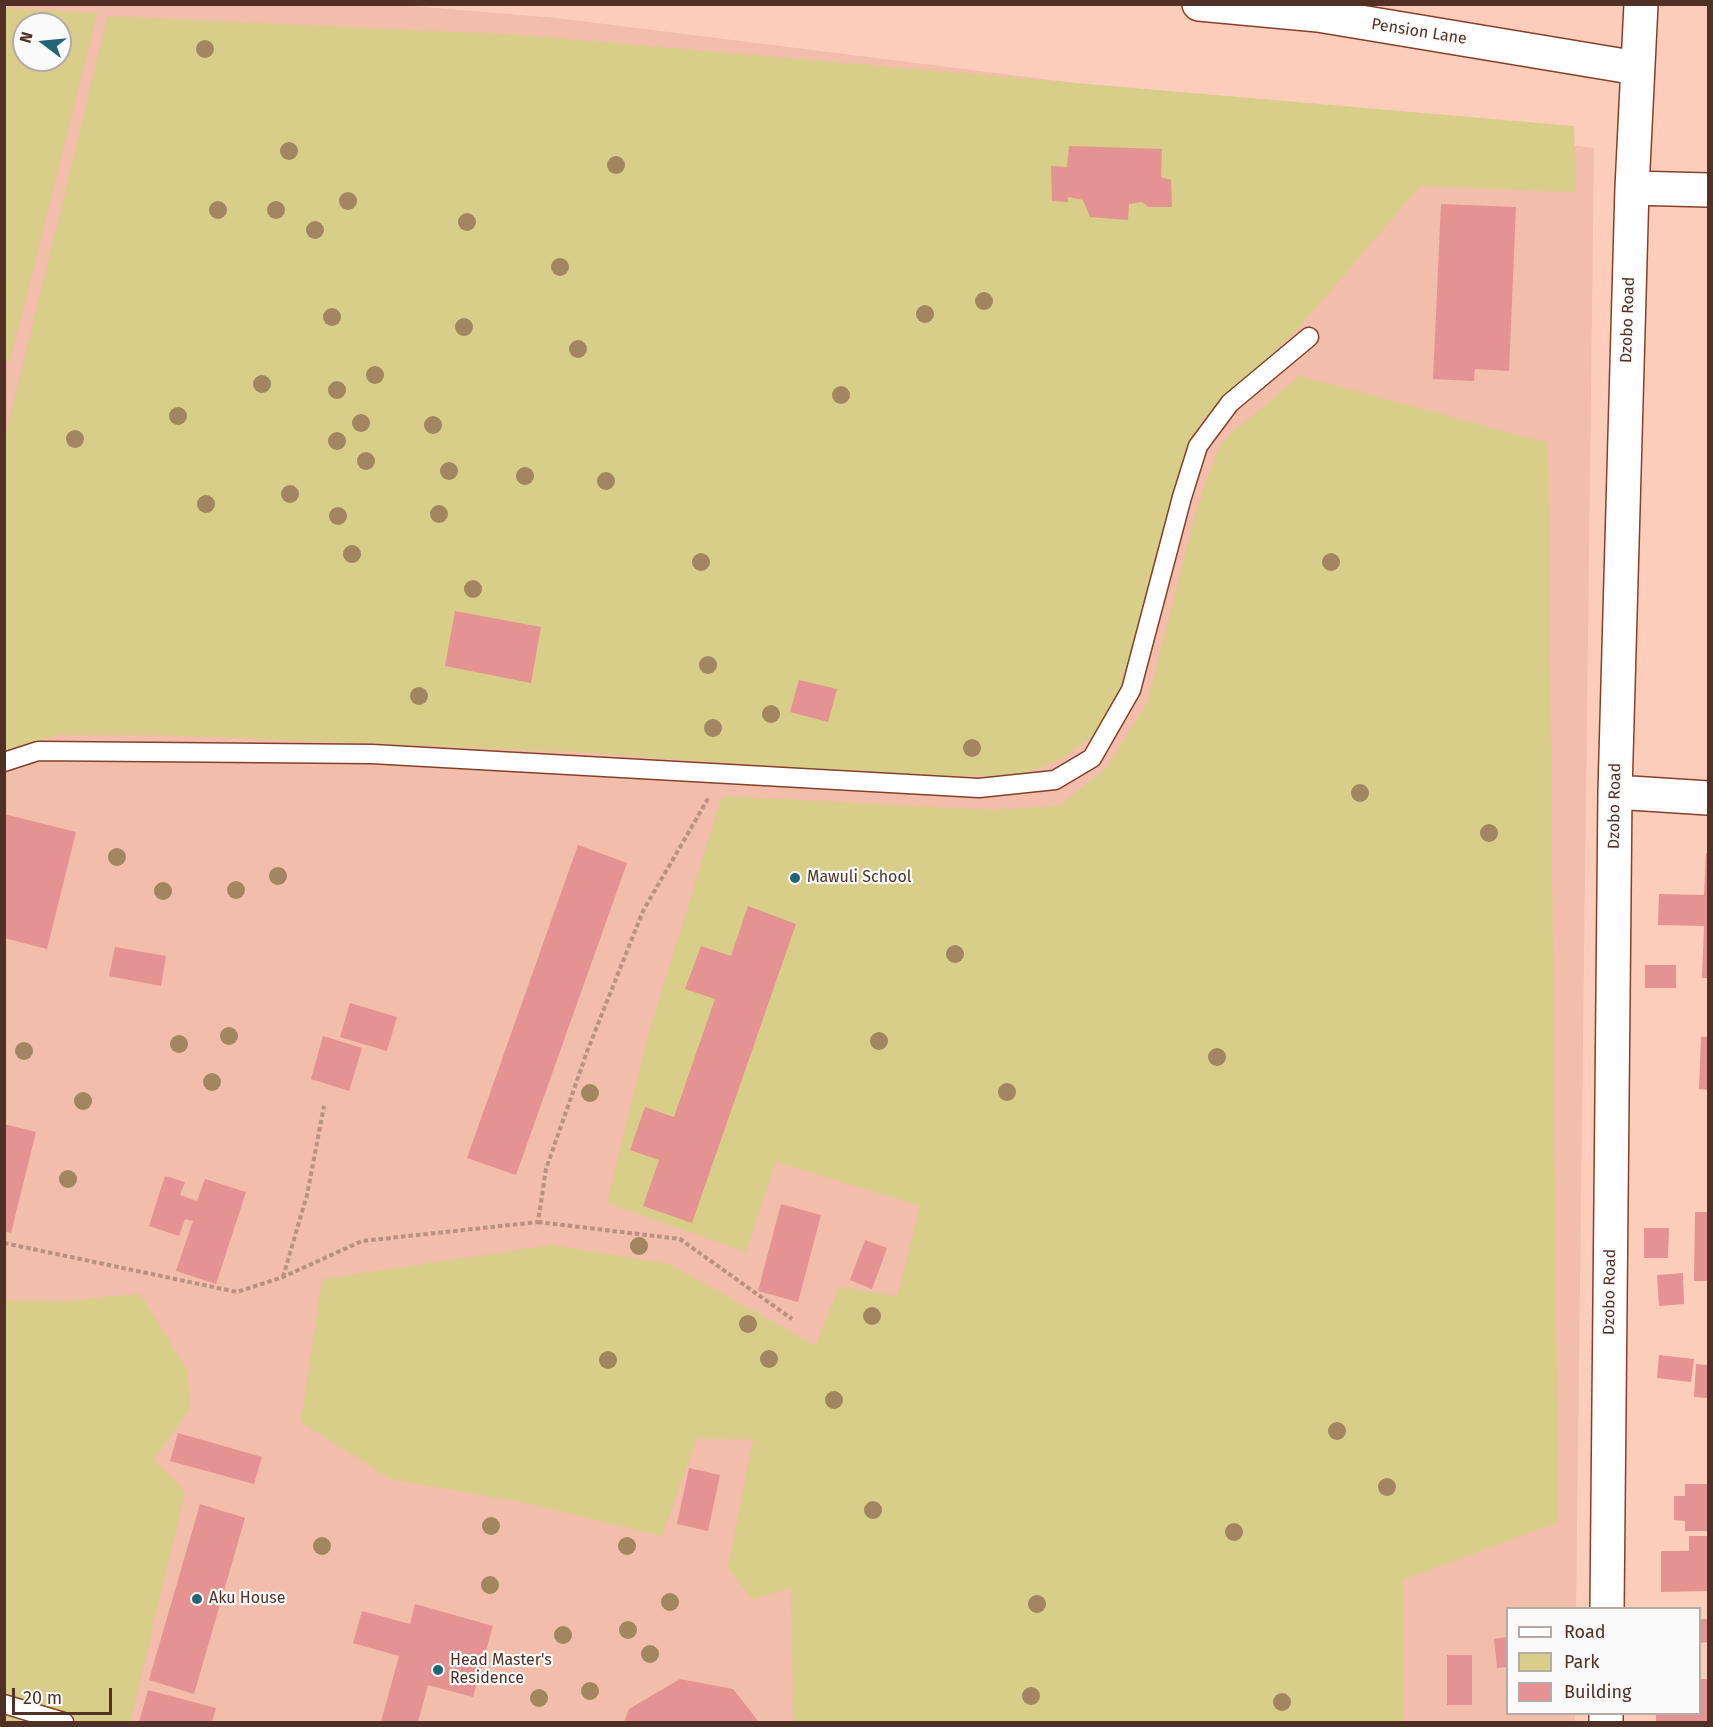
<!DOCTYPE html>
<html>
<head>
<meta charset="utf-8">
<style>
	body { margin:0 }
	#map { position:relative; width:1713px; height:1727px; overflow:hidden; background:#fdcdbc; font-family:"Fira Sans",sans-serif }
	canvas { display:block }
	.frame { position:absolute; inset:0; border:6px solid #513126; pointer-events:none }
	.legend { position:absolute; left:1506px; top:1607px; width:195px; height:108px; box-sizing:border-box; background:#fafafa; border:2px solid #b6aaa5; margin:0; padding:8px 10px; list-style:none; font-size:18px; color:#513126 }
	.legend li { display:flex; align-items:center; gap:12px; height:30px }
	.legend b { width:30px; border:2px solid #b6aaa5 }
	.north { position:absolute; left:12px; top:12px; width:60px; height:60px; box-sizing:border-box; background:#fafafa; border:2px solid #b6aaa5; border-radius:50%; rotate:286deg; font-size:16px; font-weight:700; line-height:24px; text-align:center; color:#513126 }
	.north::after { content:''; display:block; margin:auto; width:21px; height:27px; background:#226577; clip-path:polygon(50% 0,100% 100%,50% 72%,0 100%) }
	.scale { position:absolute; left:12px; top:1688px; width:100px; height:27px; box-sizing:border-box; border:3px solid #513126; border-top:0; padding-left:8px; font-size:18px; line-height:21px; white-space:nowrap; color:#513126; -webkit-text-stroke:4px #fafafa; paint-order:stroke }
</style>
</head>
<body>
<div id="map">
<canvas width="1713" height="1727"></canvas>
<div class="frame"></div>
<ul class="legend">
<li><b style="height:8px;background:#fff"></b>Road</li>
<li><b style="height:16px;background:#d8cd89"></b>Park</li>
<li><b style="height:16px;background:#e59292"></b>Building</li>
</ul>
<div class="north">N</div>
<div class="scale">20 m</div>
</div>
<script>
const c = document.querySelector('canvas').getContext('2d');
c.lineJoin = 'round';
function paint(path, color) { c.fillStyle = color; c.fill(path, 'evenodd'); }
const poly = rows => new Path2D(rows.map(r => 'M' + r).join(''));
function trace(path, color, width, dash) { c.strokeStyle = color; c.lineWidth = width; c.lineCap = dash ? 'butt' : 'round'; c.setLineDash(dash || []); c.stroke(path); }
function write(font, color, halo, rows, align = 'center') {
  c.font = font + ' "Fira Sans",sans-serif'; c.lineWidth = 4.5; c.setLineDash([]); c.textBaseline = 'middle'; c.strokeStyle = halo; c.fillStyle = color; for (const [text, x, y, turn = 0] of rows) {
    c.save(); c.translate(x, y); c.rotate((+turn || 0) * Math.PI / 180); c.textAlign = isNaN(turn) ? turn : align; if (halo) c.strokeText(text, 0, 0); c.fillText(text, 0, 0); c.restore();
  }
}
paint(poly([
	[388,4,557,18,1594,148,1576,1608,1508,1608,1508,1714,1575,1714,1575,1722,5,1722,5,5],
	[24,24,60,24,60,60,24,60]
]), '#f2bdaa');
paint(poly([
	[5,8,97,13,10,361,4,361],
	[24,24,60,24,60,60,24,60],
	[108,16,521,35,1574,126,1576,192,1420,186,1295,332,1201,420,1164,529,1123,687,1107,718,1092,736,1062,759,1022,774,921,777,575,752,159,735,57,735,5,750,5,438],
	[1300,376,1548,443,1558,1522,1403,1580,1404,1722,793,1722,791,1588,752,1599,728,1568,753,1439,697,1438,662,1536,526,1503,391,1479,301,1422,322,1279,552,1245,669,1264,816,1346,839,1287,898,1296,920,1206,776,1162,746,1252,607,1203,646,1042,722,796,992,810,1059,806,1106,768,1147,703,1198,505,1221,442],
	[140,1294,187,1370,190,1408,154,1460,185,1492,130,1722,5,1722,5,1300,65,1301]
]), '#d8cd89');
paint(poly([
	[1069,146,1162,149,1161,177,1171,180,1172,207,1149,207,1142,202,1129,204,1128,220,1090,217,1083,200,1068,197,1068,202,1052,201,1051,166,1067,167],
	[1441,204,1516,207,1509,371,1475,369,1474,381,1433,379],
	[455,611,541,627,531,683,445,666],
	[799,680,837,689,828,722,790,712],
	[4,814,76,832,47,949,4,938],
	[578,845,627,863,516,1175,467,1158],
	[1706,853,1708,853,1708,978,1702,978,1704,926,1658,925,1659,894,1704,895],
	[748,906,796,924,692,1223,643,1206,659,1160,630,1150,645,1107,674,1117,715,999,685,989,701,946,731,956],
	[115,947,166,956,161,986,109,976],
	[1645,965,1676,965,1676,988,1645,988],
	[350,1003,397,1017,387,1051,340,1037],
	[323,1036,362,1048,349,1091,311,1079],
	[1701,1037,1708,1037,1708,1090,1699,1089],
	[4,1124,36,1132,11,1233,4,1231],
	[165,1176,185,1182,180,1195,197,1201,205,1179,246,1192,216,1284,176,1271,193,1221,185,1219,179,1236,149,1226],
	[781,1204,821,1215,798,1302,758,1291],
	[1695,1212,1708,1212,1708,1281,1694,1281],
	[1644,1228,1669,1228,1668,1258,1644,1258],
	[865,1240,887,1248,872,1289,850,1280],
	[1683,1273,1684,1304,1659,1306,1657,1275],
	[1659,1355,1694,1359,1691,1382,1657,1378],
	[1696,1364,1708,1365,1708,1398,1694,1397],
	[178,1433,262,1457,254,1484,170,1461],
	[689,1468,720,1475,708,1531,677,1524],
	[1685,1484,1708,1484,1708,1531,1685,1531,1685,1521,1674,1520,1674,1496,1685,1496],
	[200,1504,245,1518,194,1694,149,1680],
	[1689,1536,1708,1536,1708,1591,1661,1592,1661,1551,1689,1551],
	[415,1604,493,1626,473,1697,428,1685,418,1722,381,1722,399,1656,353,1643,362,1611,410,1624],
	[1700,1619,1708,1619,1708,1642,1700,1643],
	[1508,1637,1508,1667,1497,1668,1494,1639],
	[1447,1655,1472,1655,1472,1705,1447,1705],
	[680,1679,733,1689,759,1722,624,1722,629,1709],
	[1700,1679,1708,1679,1708,1722,1656,1722,1656,1714,1700,1714],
	[148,1690,216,1708,212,1722,139,1722]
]), '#e59292');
const service = poly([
	[4,762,38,751,372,754,979,788,1055,780,1092,758,1131,690,1182,497,1198,446,1230,403,1309,337],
	[4,1704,64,1722]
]);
const minor = poly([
	[1199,4,1318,15,1637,68],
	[1632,188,1708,190],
	[1615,792,1708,798],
	[1607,1608,1615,792,1632,188,1641,4],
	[1606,1722,1606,1714]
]);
trace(service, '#854128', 21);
trace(minor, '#854128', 36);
trace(poly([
	[538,1222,680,1239,792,1319],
	[4,1243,237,1292,283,1277,362,1241,538,1222,546,1169,588,1049,643,911,709,797],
	[283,1277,307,1195,324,1106]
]), '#ba9081', 4, [4.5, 3]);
trace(service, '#fff', 18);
trace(minor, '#fff', 33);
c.fillStyle = '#a18661';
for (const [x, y] of [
	[205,49],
	[289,151],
	[616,165],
	[348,201],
	[218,210],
	[276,210],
	[467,222],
	[315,230],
	[560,267],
	[984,301],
	[925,314],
	[332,317],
	[464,327],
	[578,349],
	[375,375],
	[262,384],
	[337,390],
	[841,395],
	[178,416],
	[361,423],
	[433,425],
	[75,439],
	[337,441],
	[366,461],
	[449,471],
	[525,476],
	[606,481],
	[290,494],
	[206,504],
	[439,514],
	[338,516],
	[352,554],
	[701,562],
	[1331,562],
	[473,589],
	[708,665],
	[419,696],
	[771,714],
	[713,728],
	[972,748],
	[1360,793],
	[1489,833],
	[117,857],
	[278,876],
	[236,890],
	[163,891],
	[955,954],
	[229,1036],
	[879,1041],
	[179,1044],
	[24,1051],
	[1217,1057],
	[212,1082],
	[1007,1092],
	[590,1093],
	[83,1101],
	[68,1179],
	[639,1246],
	[872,1316],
	[748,1324],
	[769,1359],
	[608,1360],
	[834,1400],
	[1337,1431],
	[1387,1487],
	[873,1510],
	[491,1526],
	[1234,1532],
	[322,1546],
	[627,1546],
	[490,1585],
	[670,1602],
	[1037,1604],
	[628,1630],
	[563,1635],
	[650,1654],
	[590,1691],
	[1031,1696],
	[539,1698],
	[1282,1702]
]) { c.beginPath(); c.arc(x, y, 9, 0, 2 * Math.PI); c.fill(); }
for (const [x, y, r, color] of [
	[795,878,6,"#226577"],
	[197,1599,6,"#226577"],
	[438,1670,6,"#226577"]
]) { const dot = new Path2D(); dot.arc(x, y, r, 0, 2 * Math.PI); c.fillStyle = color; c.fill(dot); trace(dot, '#fafafa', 2); }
write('16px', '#513126', '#fafafa', [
	["Pension Lane",1419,32,9],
	["Dzobo Road",1628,320,-88],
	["Dzobo Road",1615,806,-89],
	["Dzobo Road",1610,1292,-89]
]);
write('16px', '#513126', '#fafafa', [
	["Mawuli School",807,878],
	["Aku House",209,1599],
	["Head Master's",450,1661],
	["Residence",450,1679]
], 'left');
</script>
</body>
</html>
